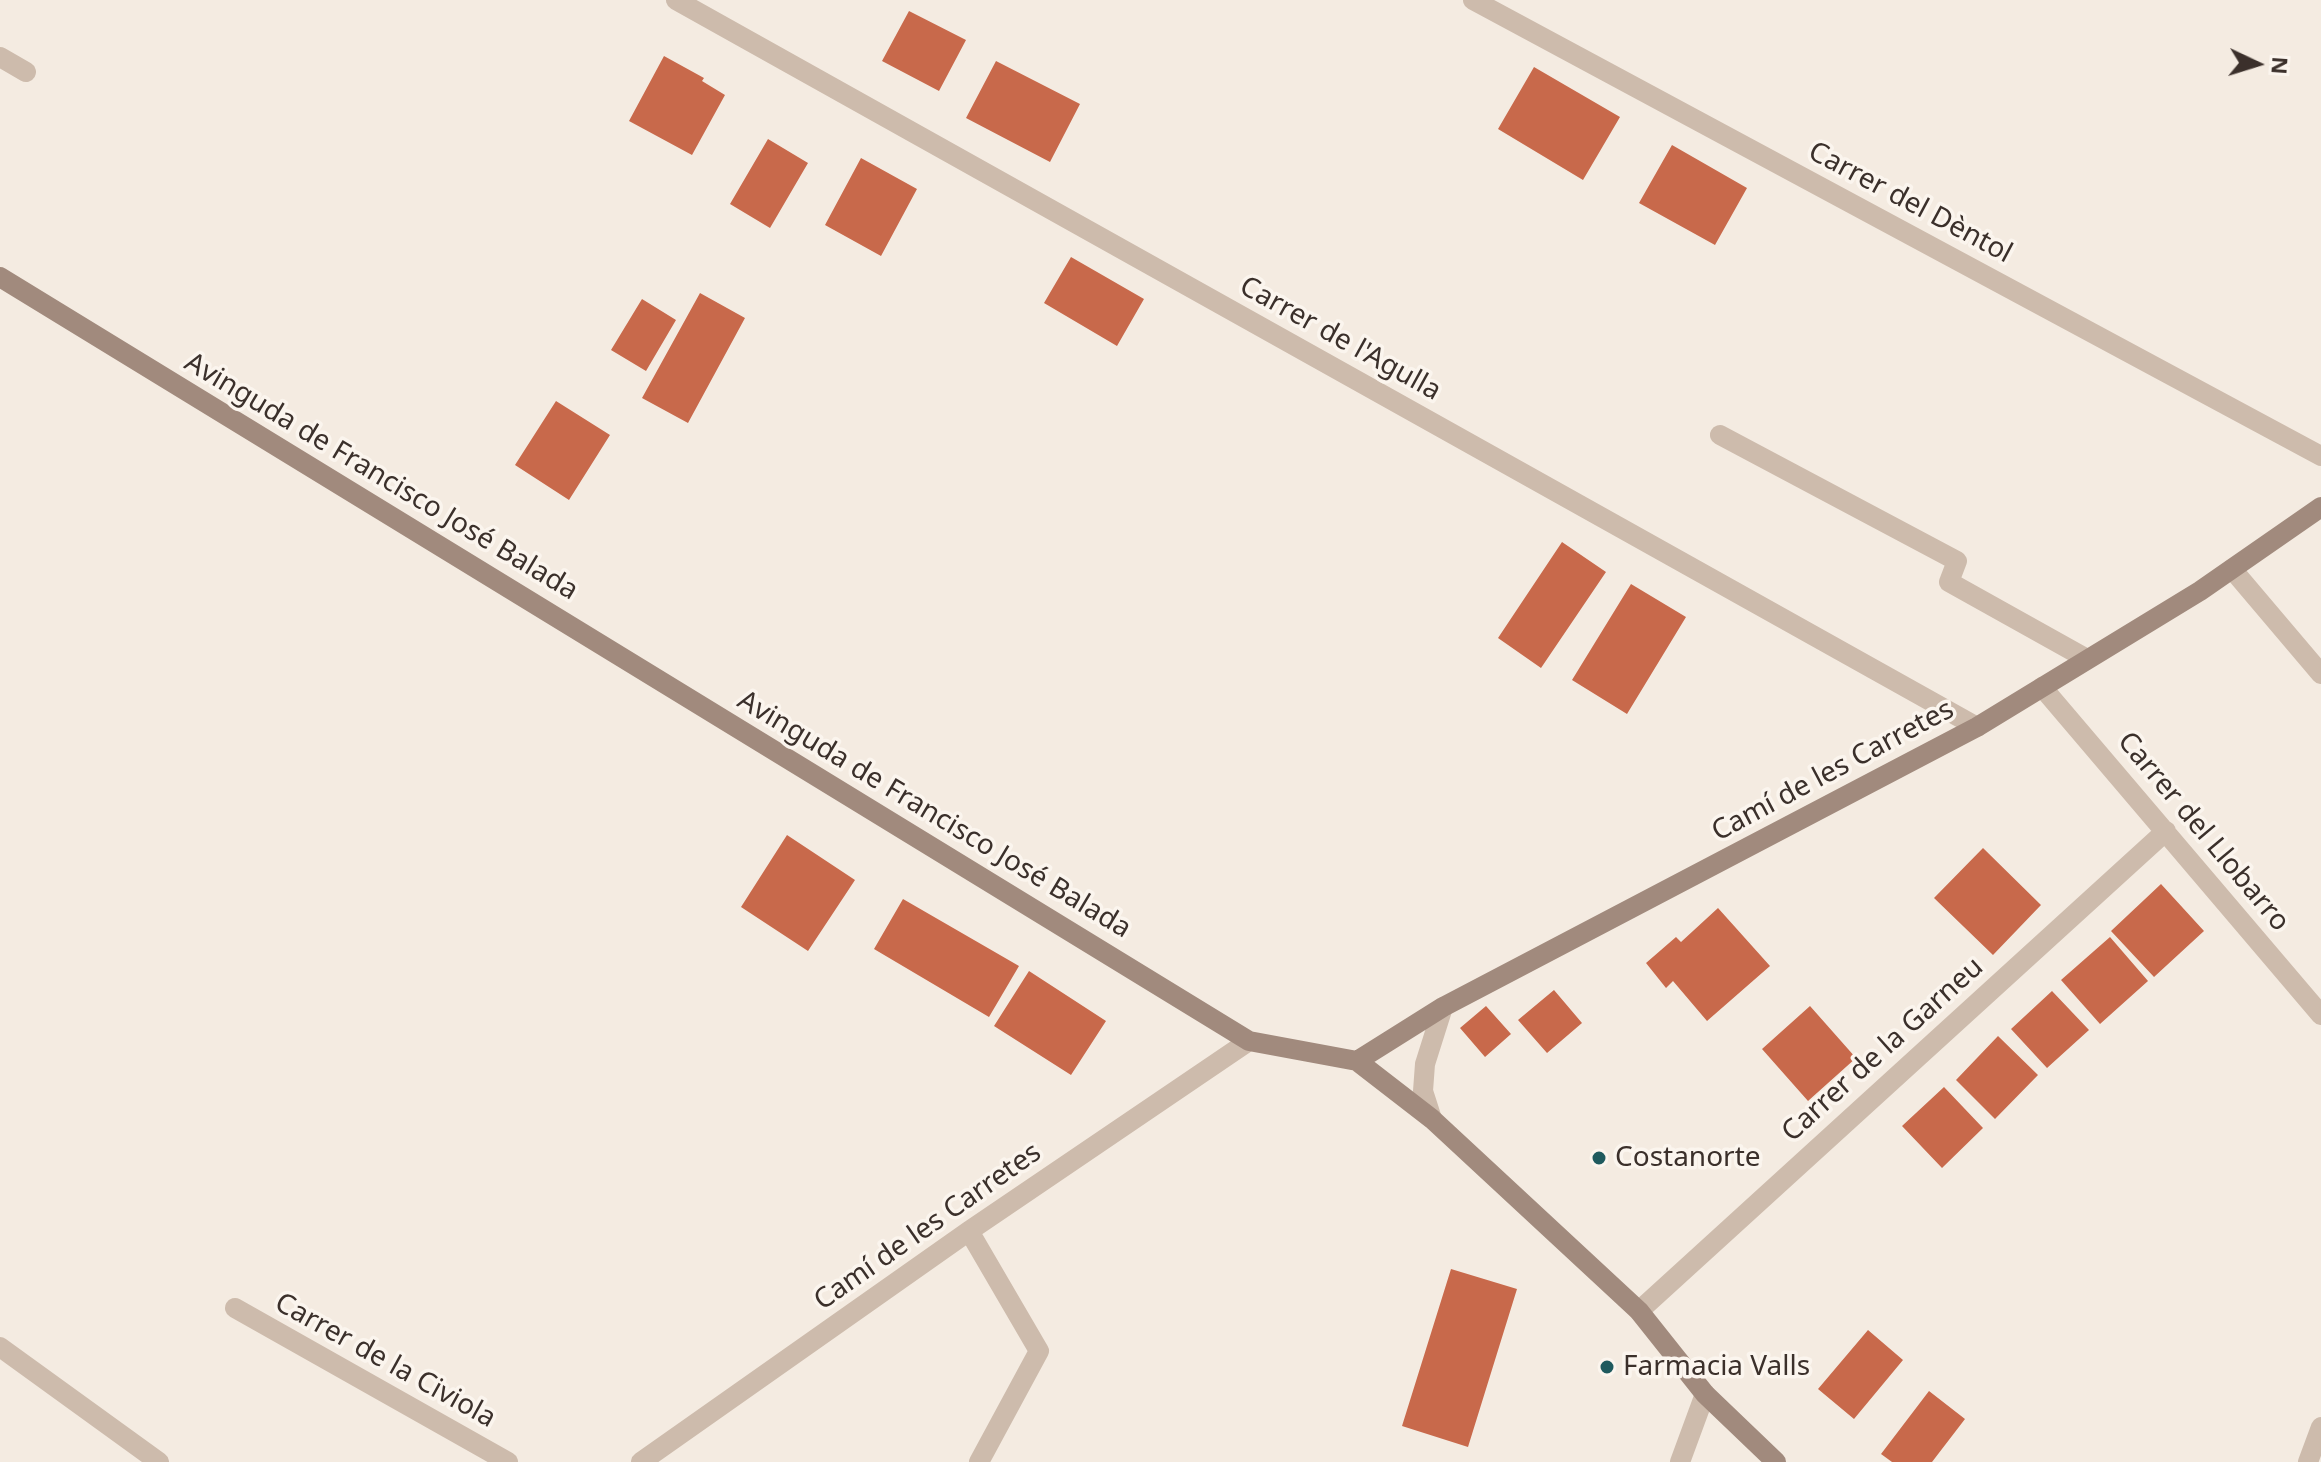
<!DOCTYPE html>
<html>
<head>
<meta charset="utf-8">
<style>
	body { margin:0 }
	#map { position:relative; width:2321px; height:1462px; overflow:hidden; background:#f4ebe1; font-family:"Noto Sans",sans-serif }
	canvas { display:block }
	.north { position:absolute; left:2217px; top:24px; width:80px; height:80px; -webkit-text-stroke:6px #fbf5ee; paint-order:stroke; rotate:94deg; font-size:22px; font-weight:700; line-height:32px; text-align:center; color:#3b302b }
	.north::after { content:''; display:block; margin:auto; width:28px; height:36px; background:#3b302b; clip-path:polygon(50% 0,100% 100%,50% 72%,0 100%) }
</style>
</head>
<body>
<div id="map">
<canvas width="2321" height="1462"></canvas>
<div class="north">N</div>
</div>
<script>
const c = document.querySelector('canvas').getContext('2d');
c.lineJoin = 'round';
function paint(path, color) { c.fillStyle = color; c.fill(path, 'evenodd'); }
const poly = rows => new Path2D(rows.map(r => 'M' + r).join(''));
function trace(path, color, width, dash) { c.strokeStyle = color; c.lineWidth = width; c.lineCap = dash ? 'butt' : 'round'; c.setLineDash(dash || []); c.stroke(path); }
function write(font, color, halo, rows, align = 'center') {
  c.font = font + ' "Noto Sans",sans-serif'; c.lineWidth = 7; c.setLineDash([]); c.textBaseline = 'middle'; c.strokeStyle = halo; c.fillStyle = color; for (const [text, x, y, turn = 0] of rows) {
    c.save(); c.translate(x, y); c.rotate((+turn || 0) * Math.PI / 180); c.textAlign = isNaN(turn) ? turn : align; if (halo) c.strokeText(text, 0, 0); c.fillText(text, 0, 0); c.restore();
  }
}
paint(poly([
	[909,11,966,40,939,91,882,61],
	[664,56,704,78,702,81,725,95,692,155,629,121],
	[996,61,1080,104,1050,162,966,118],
	[1534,67,1620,117,1583,180,1498,129],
	[768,139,808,163,770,228,730,204],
	[1672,145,1747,188,1715,245,1639,203],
	[861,158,917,189,881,256,825,225],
	[1071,257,1144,299,1117,346,1044,303],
	[700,293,745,318,688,423,642,398],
	[642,299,676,320,646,371,611,350],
	[556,401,610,435,569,500,515,465],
	[1562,542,1606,572,1541,668,1498,638],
	[1631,584,1686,617,1627,714,1572,680],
	[787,835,855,880,808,951,741,907],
	[1983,848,2041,905,1993,955,1934,898],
	[2161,884,2204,931,2154,977,2111,931],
	[903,899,1019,966,989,1017,874,949],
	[1718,908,1770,966,1707,1021,1673,981,1666,988,1646,963,1676,937,1681,942],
	[2110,937,2148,981,2100,1024,2061,980],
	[1029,971,1106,1021,1071,1075,994,1026],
	[1554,990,1582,1023,1547,1053,1518,1020],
	[2052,991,2089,1030,2047,1068,2011,1029],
	[1486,1006,1511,1034,1485,1057,1460,1028],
	[1810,1006,1856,1058,1808,1101,1762,1049],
	[1998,1036,2038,1075,1995,1119,1956,1080],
	[1944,1087,1983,1128,1942,1168,1902,1126],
	[1451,1269,1517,1289,1468,1447,1402,1426],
	[1868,1330,1903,1360,1854,1419,1818,1389],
	[1929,1391,1965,1419,1932,1462,1892,1462,1881,1454]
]), '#c8694b');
trace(poly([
	[2308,1462,2321,1427]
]), '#cdbbac', 20);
trace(poly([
	[676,0,1977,727],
	[1473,0,2321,456],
	[0,57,26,72],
	[1720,435,1957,561,1949,582,2087,659],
	[2232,569,2321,674],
	[2042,687,2321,1015],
	[1432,1119,1423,1091,1425,1064,1443,1007],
	[969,1231,1039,1351,979,1462],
	[235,1308,508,1462],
	[1639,1311,2166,831],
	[0,1347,159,1462],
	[641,1462,969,1231,1249,1041],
	[1680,1462,1705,1394]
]), '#cdbbac', 20);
trace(poly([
	[0,277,1249,1041,1357,1061,1432,1119,1639,1311,1705,1394,1776,1462],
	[1357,1061,1443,1007,1977,727,2200,591,2321,507]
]), '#a18a7d', 20);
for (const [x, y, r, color] of [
	[1599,1158,8,"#1f5a5e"],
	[1607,1367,8,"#1f5a5e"]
]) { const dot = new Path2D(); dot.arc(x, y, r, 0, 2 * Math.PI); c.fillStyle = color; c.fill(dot); trace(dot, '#fbf5ee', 3); }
write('28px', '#3b302b', '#fbf5ee', [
	["Carrer del Dèntol",1910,203,28],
	["Carrer de l'Agulla",1340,339,29],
	["Avinguda de Francisco José Balada",381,477,31],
	["Camí de les Carretes",1833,771,-28],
	["Avinguda de Francisco José Balada",934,815,31],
	["Carrer del Llobarro",2203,832,50],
	["Carrer de la Garneu",1883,1050,-42],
	["Camí de les Carretes",928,1227,-35],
	["Carrer de la Civiola",385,1361,29]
]);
write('28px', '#3b302b', '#fbf5ee', [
	["Costanorte",1615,1158],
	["Farmacia Valls",1623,1367]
], 'left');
</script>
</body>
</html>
